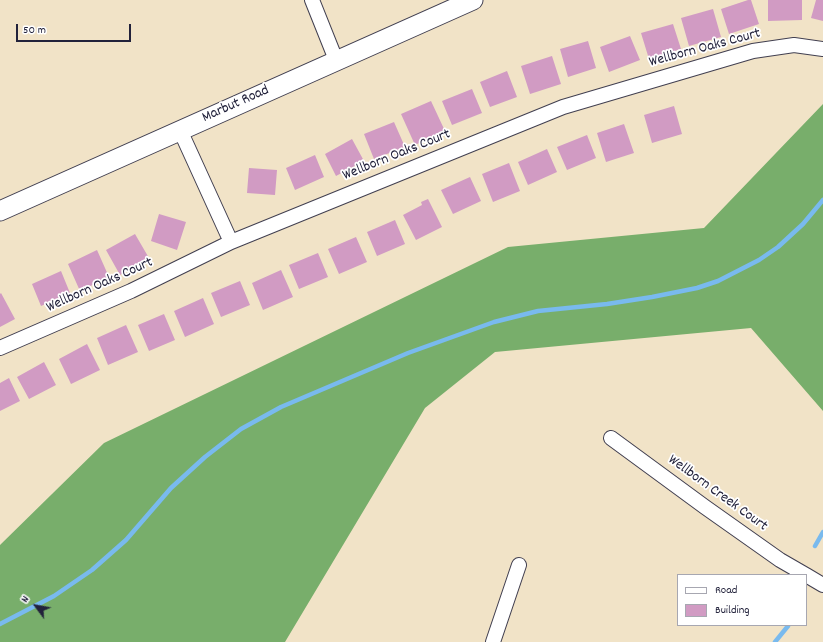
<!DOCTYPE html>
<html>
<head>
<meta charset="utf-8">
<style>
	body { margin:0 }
	#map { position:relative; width:823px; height:642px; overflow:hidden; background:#f1e3c7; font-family:Dekko,sans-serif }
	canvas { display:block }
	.legend { position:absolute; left:677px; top:574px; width:130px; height:52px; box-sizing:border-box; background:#fff; border:1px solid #a7a7b1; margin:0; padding:5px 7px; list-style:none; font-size:12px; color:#22223b }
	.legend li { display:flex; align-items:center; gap:8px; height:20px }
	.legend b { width:20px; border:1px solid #a7a7b1 }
	.north { position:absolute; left:16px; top:586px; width:40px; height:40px; -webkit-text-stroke:3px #fff; paint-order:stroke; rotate:302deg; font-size:11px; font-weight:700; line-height:16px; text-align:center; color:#22223b }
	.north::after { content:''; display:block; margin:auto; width:14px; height:18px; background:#22223b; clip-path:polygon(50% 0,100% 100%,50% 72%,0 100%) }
	.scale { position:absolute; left:16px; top:24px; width:115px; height:18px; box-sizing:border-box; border:2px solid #22223b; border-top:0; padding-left:5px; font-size:12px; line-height:14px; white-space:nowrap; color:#22223b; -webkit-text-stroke:3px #fff; paint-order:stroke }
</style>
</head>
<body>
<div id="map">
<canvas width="823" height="642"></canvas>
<ul class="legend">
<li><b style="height:5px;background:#fff"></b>Road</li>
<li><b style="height:11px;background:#d19bc3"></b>Building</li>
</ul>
<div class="north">N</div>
<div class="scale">50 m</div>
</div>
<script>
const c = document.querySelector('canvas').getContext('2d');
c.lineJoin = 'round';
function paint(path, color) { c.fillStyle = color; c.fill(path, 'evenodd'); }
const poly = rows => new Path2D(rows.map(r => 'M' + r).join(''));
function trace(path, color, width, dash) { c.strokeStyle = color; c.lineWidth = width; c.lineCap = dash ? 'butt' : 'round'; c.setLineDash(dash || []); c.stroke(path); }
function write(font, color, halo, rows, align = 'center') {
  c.font = font + ' Dekko,sans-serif'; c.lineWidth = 3.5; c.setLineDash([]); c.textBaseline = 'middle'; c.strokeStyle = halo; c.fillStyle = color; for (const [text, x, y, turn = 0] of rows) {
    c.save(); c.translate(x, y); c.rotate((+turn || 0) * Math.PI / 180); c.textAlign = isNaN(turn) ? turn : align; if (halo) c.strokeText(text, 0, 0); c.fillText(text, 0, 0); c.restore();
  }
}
paint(poly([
	[823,104,823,411,751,328,495,352,425,408,285,642,0,642,0,545,104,443,508,247,704,228]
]), '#78ae6b');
trace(poly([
	[815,546,823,532],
	[0,624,54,596,92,570,126,540,171,488,205,457,241,429,281,407,408,353,494,322,538,311,607,304,652,297,697,288,718,281,759,260,778,247,803,224,823,200],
	[775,642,788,626]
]), '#79baee', 4.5);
paint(poly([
	[748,0,751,0,759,24,729,34,721,9],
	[768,0,802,0,802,20,768,21],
	[816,0,823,0,823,21,811,18],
	[713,9,721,37,689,46,681,18],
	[673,24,681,49,649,59,641,33],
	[630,36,640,60,609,72,600,47],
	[588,41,596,68,568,77,560,49],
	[552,56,561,84,530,94,521,66],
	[507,71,517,97,490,107,480,82],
	[472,89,482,113,452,125,442,101],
	[431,101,445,131,415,145,401,114],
	[674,106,682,134,652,143,644,115],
	[394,122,405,147,374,159,364,134],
	[624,124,634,153,606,162,597,133],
	[587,135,596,158,567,170,557,147],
	[352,139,364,161,336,176,325,154],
	[547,149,557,172,528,185,518,162],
	[315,155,324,177,295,190,286,168],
	[509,163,520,191,493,202,482,174],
	[249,168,277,170,275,195,247,193],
	[470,177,481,201,453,214,441,190],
	[428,199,442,227,416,240,403,215,422,205,421,202],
	[159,214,186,222,177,250,151,241],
	[395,220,405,244,377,256,367,232],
	[135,234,149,258,120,275,106,250],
	[356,237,367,262,339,274,328,249],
	[97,250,109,277,80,291,68,264],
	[318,253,328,277,299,289,289,265],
	[281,270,293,297,263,310,252,283],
	[61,271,70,293,41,306,32,284],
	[240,281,250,305,221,317,211,293],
	[1,293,15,319,0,327,0,294],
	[203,298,214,324,185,337,174,311],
	[164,314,175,340,149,351,138,325],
	[126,325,138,352,108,365,97,338],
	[87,344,100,370,71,384,59,359],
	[44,362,56,385,29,399,17,377],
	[9,378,20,401,0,411,0,383]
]), '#d19bc3');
const street = poly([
	[312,0,336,60],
	[180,130,231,242],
	[0,348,131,291,231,242,563,107,753,51,794,45,823,49],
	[611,438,705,507,780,560,806,575],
	[806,575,823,585],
	[493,642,519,565]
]);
const secondary = poly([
	[0,211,473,0]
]);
trace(street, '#413f50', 16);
trace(secondary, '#413f50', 21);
trace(street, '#fff', 14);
trace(secondary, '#fff', 19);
write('15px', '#22223b', '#fff', [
	["Wellborn Oaks Court",705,49,-15],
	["Marbut Road",236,105,-24],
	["Wellborn Oaks Court",397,156,-22],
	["Wellborn Oaks Court",100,286,-24],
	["Wellborn Creek Court",717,494,36]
]);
</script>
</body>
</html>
